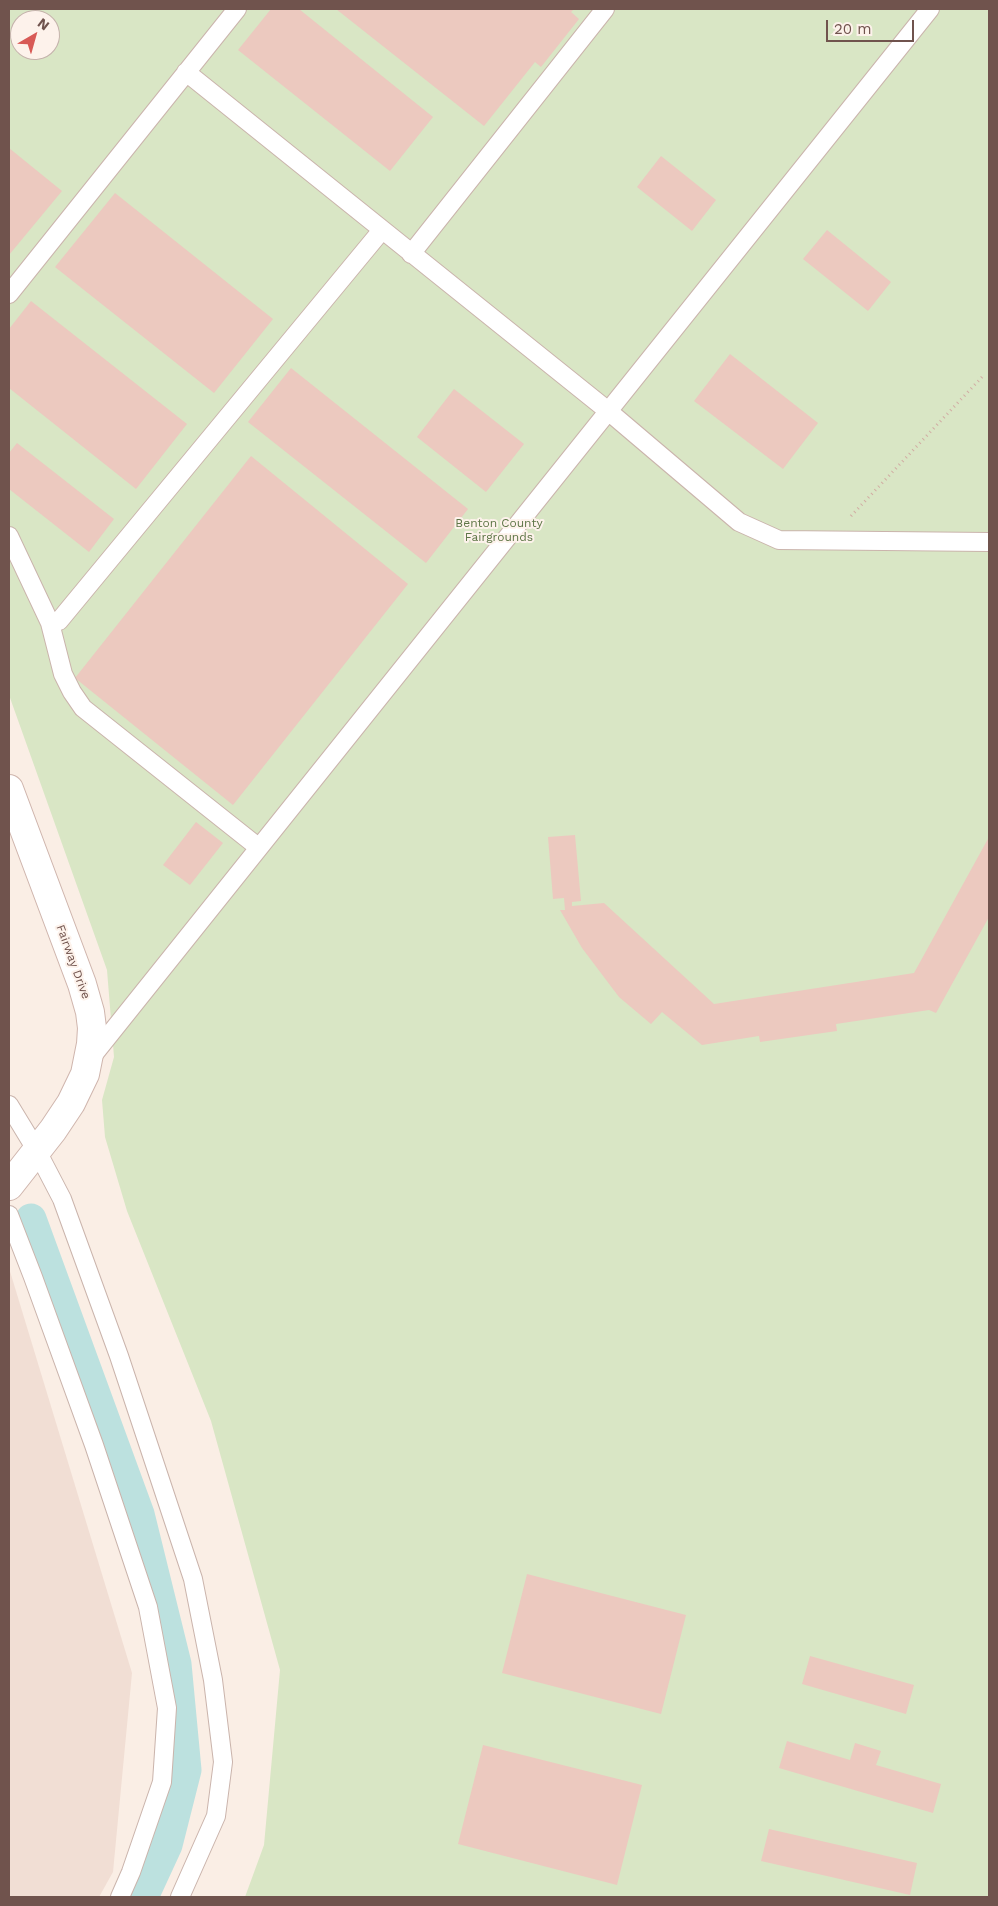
<!DOCTYPE html>
<html>
<head>
<meta charset="utf-8">
<style>
	body { margin:0 }
	#map { position:relative; width:998px; height:1906px; overflow:hidden; background:#faeee5; font-family:"Work Sans",sans-serif }
	canvas { display:block }
	.frame { position:absolute; inset:0; border:10px solid #70534d; pointer-events:none }
	.north { position:absolute; left:10px; top:10px; width:50px; height:50px; box-sizing:border-box; background:#fdf2eb; border:1px solid #c5b2ac; border-radius:50%; rotate:38deg; font-size:14px; font-weight:700; line-height:20px; text-align:center; color:#70534d }
	.north::after { content:''; display:block; margin:auto; width:18px; height:22px; background:#d85a56; clip-path:polygon(50% 0,100% 100%,50% 72%,0 100%) }
	.scale { position:absolute; left:826px; top:20px; width:88px; height:22px; box-sizing:border-box; border:2px solid #70534d; border-top:0; padding-left:6px; font-size:15px; line-height:18px; white-space:nowrap; color:#70534d; -webkit-text-stroke:4px #fdf2eb; paint-order:stroke }
</style>
</head>
<body>
<div id="map">
<canvas width="998" height="1906"></canvas>
<div class="frame"></div>
<div class="north">N</div>
<div class="scale">20 m</div>
</div>
<script>
const c = document.querySelector('canvas').getContext('2d');
c.lineJoin = 'round';
function paint(path, color) { c.fillStyle = color; c.fill(path, 'evenodd'); }
const poly = rows => new Path2D(rows.map(r => 'M' + r).join(''));
function trace(path, color, width, dash) { c.strokeStyle = color; c.lineWidth = width; c.lineCap = dash ? 'butt' : 'round'; c.setLineDash(dash || []); c.stroke(path); }
function write(font, color, halo, rows, align = 'center') {
  c.font = font + ' "Work Sans",sans-serif'; c.lineWidth = 4; c.setLineDash([]); c.textBaseline = 'middle'; c.strokeStyle = halo; c.fillStyle = color; for (const [text, x, y, turn = 0] of rows) {
    c.save(); c.translate(x, y); c.rotate((+turn || 0) * Math.PI / 180); c.textAlign = isNaN(turn) ? turn : align; if (halo) c.strokeText(text, 0, 0); c.fillText(text, 0, 0); c.restore();
  }
}
paint(poly([
	[9,1268,132,1673,113,1872,99,1897,9,1897]
]), '#f1ded4');
paint(poly([
	[9,9,989,9,989,1897,245,1897,264,1845,280,1670,211,1421,127,1211,105,1137,102,1100,114,1057,107,970,9,695],
	[20,20,50,20,50,50,20,50]
]), '#d9e6c5');
trace(poly([
	[31,1219,139,1514,176,1664,186,1770,167,1845,143,1897]
]), '#bce1df', 31);
paint(poly([
	[271,9,299,9,433,117,390,171,238,50],
	[336,9,574,9,571,12,579,19,541,67,535,62,484,126],
	[9,148,62,191,9,255],
	[661,156,716,200,692,231,637,187],
	[115,193,273,319,214,393,55,267],
	[827,230,891,282,868,311,803,259],
	[31,301,187,424,136,489,9,388,9,329],
	[730,354,818,423,783,469,694,401],
	[291,368,468,509,426,563,248,422],
	[454,389,524,444,486,492,417,437],
	[17,443,114,519,89,552,9,489,9,453],
	[251,456,408,584,233,805,75,678],
	[196,822,223,843,190,885,163,865],
	[575,835,581,901,572,902,572,906,604,903,714,1004,914,973,989,837,989,917,936,1013,929,1010,836,1024,837,1031,760,1042,759,1036,702,1045,662,1012,651,1024,619,997,582,948,560,910,565,910,564,898,553,899,548,837],
	[527,1574,686,1615,661,1714,502,1673],
	[810,1656,914,1685,906,1714,802,1684],
	[787,1741,850,1760,855,1743,881,1751,876,1765,941,1784,933,1813,779,1768],
	[483,1745,642,1785,617,1885,458,1844],
	[769,1829,917,1863,910,1895,761,1861]
]), '#ecc9bf');
const lane = poly([
	[186,72,607,410,739,522,779,540,989,542],
	[411,254,605,9],
	[9,294,237,9],
	[9,536,50,623,63,674,72,692,83,708,258,847],
	[50,623,59,621,382,230],
	[90,1059,930,9],
	[9,1105,37,1151,62,1199,119,1356,193,1579,213,1680,223,1762,216,1816,180,1897],
	[9,1215,33,1277,94,1445,148,1607,167,1708,162,1782,131,1872,120,1897]
]);
const secondary = poly([
	[9,789,82,984,90,1012,92,1028,91,1044,85,1074,71,1103,53,1130,9,1186]
]);
trace(lane, '#cab4ac', 20);
trace(secondary, '#cfb5ad', 30);
trace(poly([
	[851,516,983,376]
]), '#d1aca3', 3, [1, 4]);
trace(lane, '#fff', 18);
trace(secondary, '#fff', 28);
write('12px', '#5d7546', '#fdf2eb', [
	["Benton County",499,523],
	["Fairgrounds",499,537]
]);
write('12px', '#70534d', '#fdf2eb', [
	["Fairway Drive",73,962,70]
]);
</script>
</body>
</html>
